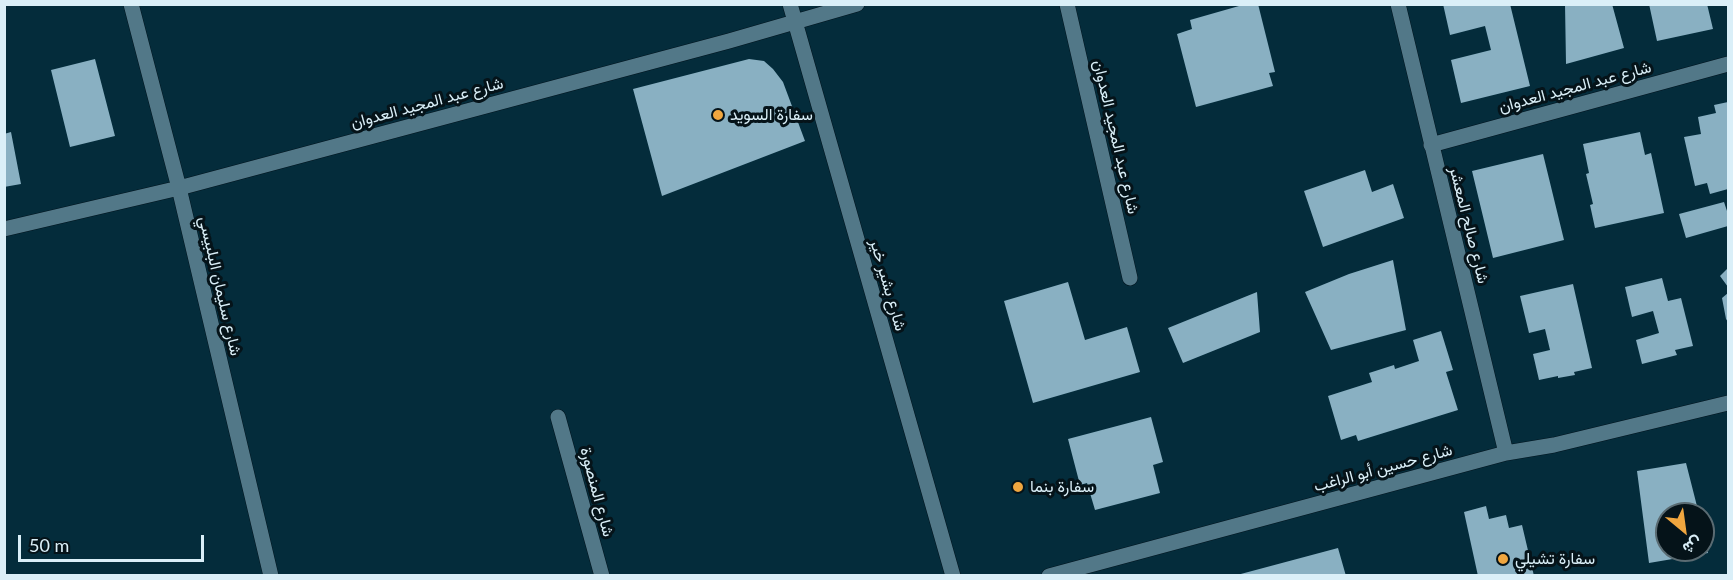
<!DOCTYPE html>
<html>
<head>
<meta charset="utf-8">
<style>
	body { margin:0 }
	#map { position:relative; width:1733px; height:580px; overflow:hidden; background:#042c3b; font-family:Lato,Vazirmatn,sans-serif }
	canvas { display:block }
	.frame { position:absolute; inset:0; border:6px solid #daeff8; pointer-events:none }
	.north { position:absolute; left:1655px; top:502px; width:60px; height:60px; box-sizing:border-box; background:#051319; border:2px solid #5a6b72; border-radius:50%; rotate:151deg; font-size:16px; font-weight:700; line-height:24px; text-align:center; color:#daeff8 }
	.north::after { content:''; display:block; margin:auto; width:21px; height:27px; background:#f0a63f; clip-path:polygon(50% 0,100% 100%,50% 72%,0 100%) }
	.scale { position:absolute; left:18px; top:535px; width:186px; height:27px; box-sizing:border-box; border:3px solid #daeff8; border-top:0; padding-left:8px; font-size:18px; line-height:21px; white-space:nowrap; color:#daeff8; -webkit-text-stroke:4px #051319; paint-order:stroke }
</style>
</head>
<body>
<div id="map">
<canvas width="1733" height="580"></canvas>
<div class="frame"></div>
<div class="north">ش</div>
<div class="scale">50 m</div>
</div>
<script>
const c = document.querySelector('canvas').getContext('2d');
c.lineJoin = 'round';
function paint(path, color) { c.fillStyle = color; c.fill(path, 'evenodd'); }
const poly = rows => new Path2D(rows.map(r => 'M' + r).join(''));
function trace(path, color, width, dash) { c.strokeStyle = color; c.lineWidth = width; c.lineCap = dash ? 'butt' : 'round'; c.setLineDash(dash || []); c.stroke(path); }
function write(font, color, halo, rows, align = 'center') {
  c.font = font + ' Lato,Vazirmatn,sans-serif'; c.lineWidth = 6; c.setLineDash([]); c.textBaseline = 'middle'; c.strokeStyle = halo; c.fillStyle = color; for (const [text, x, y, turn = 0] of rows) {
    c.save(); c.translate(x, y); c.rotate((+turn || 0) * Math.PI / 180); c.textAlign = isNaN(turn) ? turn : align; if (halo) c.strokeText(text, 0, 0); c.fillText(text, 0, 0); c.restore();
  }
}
paint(poly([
	[1246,4,1258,4,1275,72,1269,73,1273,86,1196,107,1177,34,1192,29,1190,20],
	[1443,4,1510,4,1530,86,1461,103,1451,60,1491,50,1485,26,1450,35],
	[1565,4,1612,4,1624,48,1566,64],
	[1649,4,1707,4,1713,29,1657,41],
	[95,59,115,136,70,147,51,70],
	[749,59,764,61,773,69,783,82,805,141,662,196,633,89],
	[1728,102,1728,189,1710,194,1707,183,1695,186,1684,137,1701,134,1698,117,1716,113,1714,105],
	[11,132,21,184,4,187,4,134],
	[1640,132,1645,155,1651,153,1664,213,1595,228,1590,205,1593,204,1586,174,1589,173,1583,144],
	[1543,154,1564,240,1493,258,1472,171],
	[1365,170,1372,192,1393,184,1404,218,1323,247,1304,191],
	[1724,202,1728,214,1728,226,1686,238,1679,214],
	[1393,260,1406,330,1331,350,1305,292,1349,274],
	[1728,268,1728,287,1720,276],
	[1662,278,1668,301,1681,298,1693,346,1675,350,1677,355,1642,364,1636,340,1659,333,1653,311,1632,317,1625,287],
	[1068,282,1085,340,1127,327,1140,372,1033,403,1004,301],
	[1573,284,1592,368,1574,372,1575,375,1558,378,1558,376,1539,380,1533,354,1550,350,1545,329,1529,333,1520,296],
	[1257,292,1260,332,1183,363,1168,328],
	[1728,293,1728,322,1726,319,1722,298],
	[1441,331,1453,370,1446,372,1458,410,1358,441,1356,435,1341,440,1328,396,1372,382,1369,373,1394,365,1395,369,1419,361,1413,340],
	[1151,417,1163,462,1153,465,1160,493,1095,510,1087,483,1080,485,1068,439],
	[1686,463,1699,514,1667,514,1667,550,1703,550,1704,536,1708,553,1649,563,1637,471],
	[1486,506,1489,519,1506,515,1509,528,1522,525,1534,576,1478,576,1464,512],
	[1338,548,1346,576,1237,576,1237,575]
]), '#89b0c2');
const minor = poly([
	[131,4,179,188,271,576],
	[790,4,953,576],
	[1067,4,1130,278],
	[1398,4,1506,453],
	[1431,145,1728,64],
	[4,229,179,188,729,41,857,4],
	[558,417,602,576],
	[1049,576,1506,453,1554,445,1728,403]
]);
trace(minor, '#00141e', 16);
trace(minor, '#527888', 15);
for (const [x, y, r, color] of [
	[718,115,6,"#f0a63f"],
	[1018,487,6,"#f0a63f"],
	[1503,559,6,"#f0a63f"]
]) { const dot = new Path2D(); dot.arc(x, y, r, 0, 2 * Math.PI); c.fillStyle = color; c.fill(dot); trace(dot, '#051319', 2); }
write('16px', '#daeff8', '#051319', [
	["شارع عبد المجيد العدوان",1575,87,-15],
	["شارع عبد المجيد العدوان",427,103,-15],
	["شارع عبد المجيد العدوان",1116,137,77],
	["شارع صالح المعشر",1469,225,76],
	["شارع بشير خير",888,285,74],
	["شارع سليمان البلبيسي",220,286,77],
	["شارع حسين أبو الراغب",1383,468,-15],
	["شارع المنصورة",597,492,75]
]);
write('16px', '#daeff8', '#051319', [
	["سفارة السويد",730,115],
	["سفارة بنما",1030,487],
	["سفارة تشيلي",1515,559]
], 'left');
</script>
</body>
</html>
